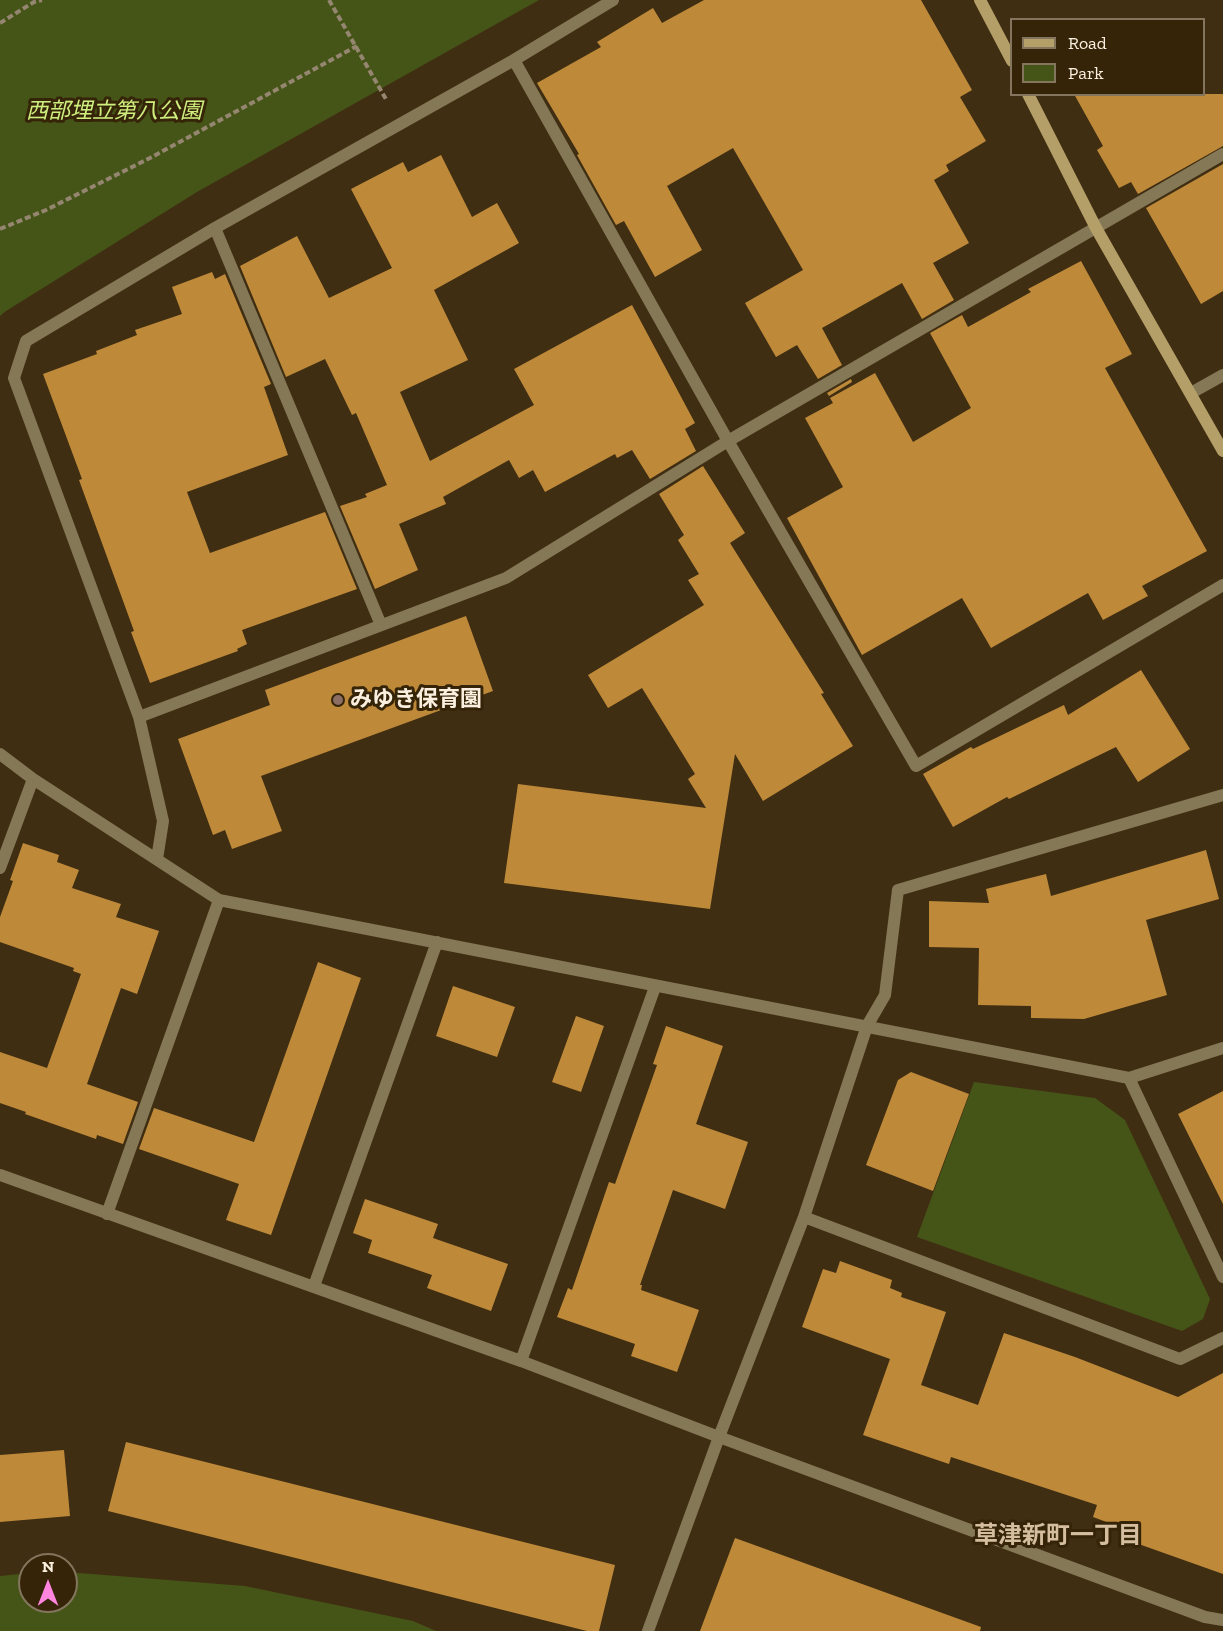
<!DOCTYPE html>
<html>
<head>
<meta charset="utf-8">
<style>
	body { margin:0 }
	#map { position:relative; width:1223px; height:1631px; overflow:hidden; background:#402e13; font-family:"Zilla Slab",serif }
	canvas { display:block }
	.legend { position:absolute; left:1010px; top:18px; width:195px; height:78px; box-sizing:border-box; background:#352408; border:2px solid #84765e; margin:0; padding:8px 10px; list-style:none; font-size:18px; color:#fbf0e0 }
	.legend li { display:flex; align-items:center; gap:12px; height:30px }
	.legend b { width:30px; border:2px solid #84765e }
	.north { position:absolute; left:18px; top:1553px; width:60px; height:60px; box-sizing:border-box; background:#352408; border:2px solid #84765e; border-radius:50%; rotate:0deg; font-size:16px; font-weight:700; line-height:24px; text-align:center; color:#fbf0e0 }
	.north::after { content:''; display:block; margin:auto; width:21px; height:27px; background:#ff85df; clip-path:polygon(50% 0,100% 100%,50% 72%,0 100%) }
</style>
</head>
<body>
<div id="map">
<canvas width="1223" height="1631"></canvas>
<ul class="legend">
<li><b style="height:8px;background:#b59f68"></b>Road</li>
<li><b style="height:16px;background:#455417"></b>Park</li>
</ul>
<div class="north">N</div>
</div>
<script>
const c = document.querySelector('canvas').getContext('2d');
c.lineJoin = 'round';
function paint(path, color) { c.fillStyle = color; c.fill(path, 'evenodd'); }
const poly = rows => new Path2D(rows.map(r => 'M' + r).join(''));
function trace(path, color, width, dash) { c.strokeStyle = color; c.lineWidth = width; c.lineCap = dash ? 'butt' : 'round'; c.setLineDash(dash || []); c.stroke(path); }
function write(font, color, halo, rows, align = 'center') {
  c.font = font + ' "Zilla Slab","Noto Sans JP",serif'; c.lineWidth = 6; c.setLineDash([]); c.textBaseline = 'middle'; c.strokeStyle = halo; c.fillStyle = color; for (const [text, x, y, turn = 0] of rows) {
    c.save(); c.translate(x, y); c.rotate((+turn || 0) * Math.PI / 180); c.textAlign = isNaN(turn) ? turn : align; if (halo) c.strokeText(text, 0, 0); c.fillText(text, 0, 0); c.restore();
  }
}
paint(poly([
	[0,0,539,0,197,192,6,311,0,316],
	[974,1082,1095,1098,1125,1120,1210,1299,1203,1319,1182,1331,917,1237],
	[66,1572,245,1586,413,1621,436,1631,0,1631,0,1576,30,1573,30,1601,66,1601]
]), '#455417');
paint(poly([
	[704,0,921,0,972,90,960,97,986,141,946,165,949,171,934,180,969,243,933,263,954,300,922,319,902,283,822,328,842,365,818,379,797,345,776,357,745,303,803,270,733,148,667,186,702,250,655,277,624,221,616,225,577,155,579,154,537,83,601,47,597,42,653,8,662,23],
	[1074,94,1223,94,1223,146,1138,194,1131,182,1119,188,1097,150,1103,146],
	[441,155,472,217,497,203,519,243,434,290,468,360,400,392,430,461,534,405,514,369,632,305,695,423,685,429,696,451,650,479,632,450,617,458,615,454,545,492,533,470,519,478,509,460,443,497,446,504,399,524,418,570,375,589,340,506,367,497,365,494,387,485,356,413,352,415,325,359,286,377,240,266,297,236,329,298,392,268,351,189,403,162,408,172],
	[1223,164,1223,291,1201,304,1146,208],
	[1081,261,1132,354,1105,368,1207,551,1142,586,1148,596,1103,620,1088,593,991,648,962,598,862,655,787,518,843,487,805,418,833,403,830,398,875,373,913,442,971,408,930,333,962,315,968,327,1031,292,1028,289],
	[212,272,215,279,225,274,271,384,264,387,288,455,187,492,210,553,325,512,357,589,242,630,247,644,237,649,238,651,150,683,131,632,134,631,79,480,82,479,43,374,97,354,96,351,137,335,135,330,182,314,172,287],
	[851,379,852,382,829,396,827,393],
	[703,466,745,533,730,543,824,693,821,694,853,746,763,801,735,754,710,909,504,883,518,784,706,808,688,779,695,774,642,688,608,708,588,675,704,605,688,580,699,574,678,540,684,535,659,494],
	[466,616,493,691,261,776,282,831,232,849,225,830,213,835,178,739,270,705,265,690],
	[1141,670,1190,749,1138,782,1116,747,1009,799,1007,797,953,827,923,774,971,747,973,749,1064,705,1068,715],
	[23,843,59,855,57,862,79,870,72,888,121,904,116,917,159,931,137,994,121,988,87,1084,138,1102,123,1144,97,1135,96,1139,25,1114,26,1112,0,1103,0,1052,47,1068,81,974,73,971,74,968,0,942,0,917,13,881,10,880],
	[1206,850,1219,899,1146,920,1167,995,1084,1019,1031,1018,1031,1006,978,1005,979,948,929,947,929,901,989,903,986,889,1046,874,1051,896],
	[318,962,361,978,271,1235,226,1220,239,1184,139,1149,154,1108,254,1142],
	[453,986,515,1007,497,1057,436,1036],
	[576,1016,604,1026,581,1092,552,1082],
	[666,1026,723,1046,696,1124,748,1142,725,1209,673,1190,640,1285,642,1285,641,1290,699,1310,677,1372,631,1356,635,1344,557,1317,568,1288,572,1290,609,1182,615,1184,657,1065,653,1064],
	[911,1072,969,1094,933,1191,866,1165,898,1080],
	[1223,1091,1223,1204,1178,1114],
	[365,1199,438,1224,433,1238,508,1264,491,1311,427,1288,432,1275,368,1253,372,1240,353,1233],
	[840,1261,892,1280,890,1288,902,1293,901,1297,946,1312,921,1385,978,1405,1004,1333,1075,1357,1178,1397,1223,1373,1223,1574,1133,1542,1136,1533,1093,1517,1097,1505,951,1457,949,1464,863,1435,890,1359,802,1327,823,1269,836,1273],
	[126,1442,615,1565,599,1631,587,1631,108,1511],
	[64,1450,70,1516,0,1522,0,1455],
	[735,1538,981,1627,980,1631,700,1631]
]), '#be8a3a');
trace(poly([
	[329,0,387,101],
	[0,23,34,2,42,0],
	[0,229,46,210,150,158,357,46]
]), '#958670', 4, [6, 3]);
trace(poly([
	[514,60,728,441,916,766,1223,585],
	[215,228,381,625],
	[1191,393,1223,375],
	[139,717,506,578,728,441,1223,154],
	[0,754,33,779,219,900,1129,1078,1223,1048],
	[157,859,163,821,139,717,14,378,26,341,215,228,514,60,613,0],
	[0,868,33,779],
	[1129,1078,1223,1277],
	[0,1175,521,1361,719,1437,1205,1617,1223,1620],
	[107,1214,219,900],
	[804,1217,1180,1359,1223,1338],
	[314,1286,437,942],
	[521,1361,655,987],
	[648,1631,719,1437,804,1217,867,1026,885,995,898,890,1223,795]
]), '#857856', 12);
trace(poly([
	[980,0,1012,61],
	[1028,94,1096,228,1223,451]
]), '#b59f68', 12);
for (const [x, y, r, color] of [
	[338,700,6,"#8d6e63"]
]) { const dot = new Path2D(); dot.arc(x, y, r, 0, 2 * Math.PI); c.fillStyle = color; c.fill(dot); trace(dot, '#352408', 2); }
write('italic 22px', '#ceef7e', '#352408', [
	["西部埋立第八公園",114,112]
]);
write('bold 22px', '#fbf0e0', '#352408', [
	["みゆき保育園",350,700]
], 'left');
write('bold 24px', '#d5bea0', '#352408', [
	["草津新町一丁目",1058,1536]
]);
</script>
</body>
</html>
